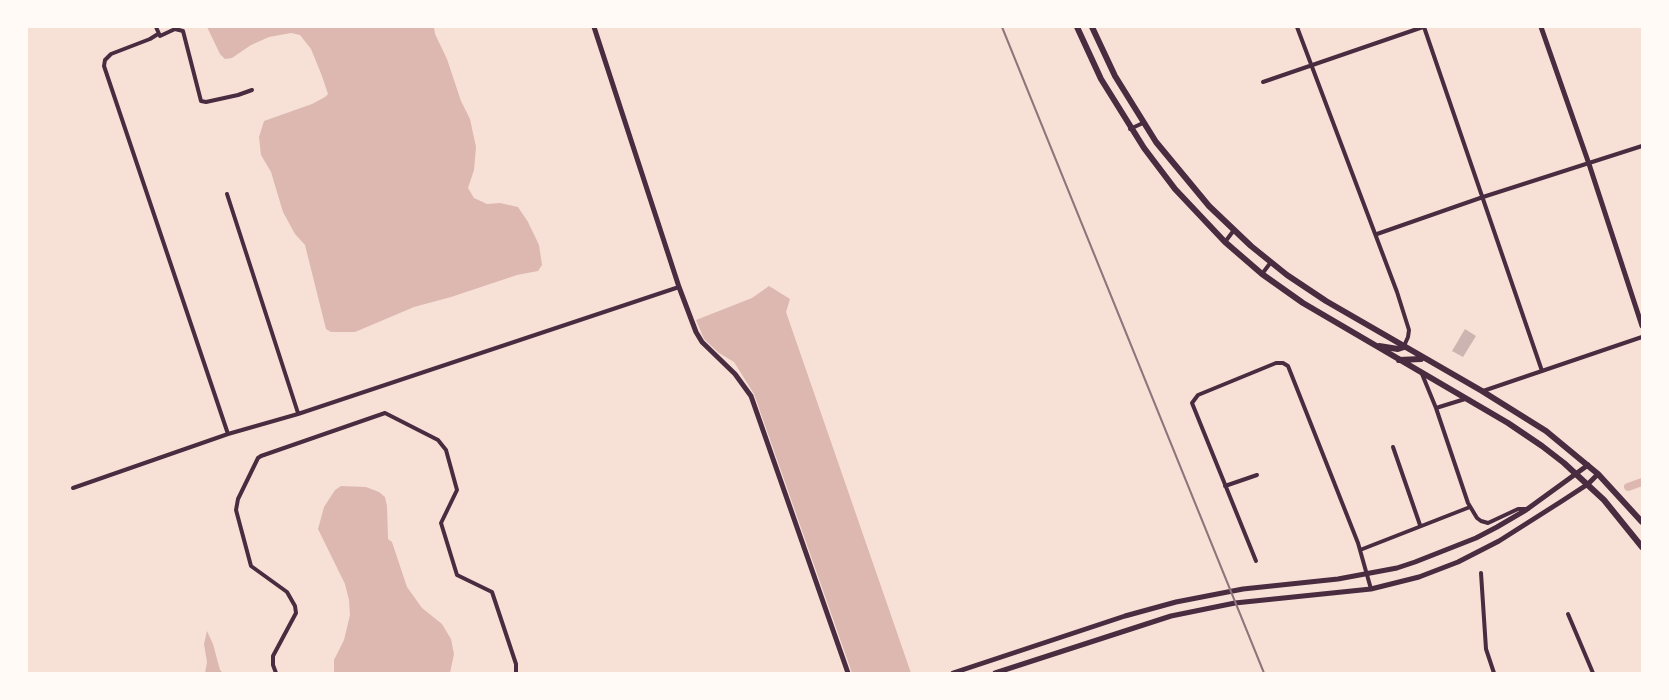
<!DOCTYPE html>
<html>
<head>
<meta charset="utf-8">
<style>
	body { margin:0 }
	#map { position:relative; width:1669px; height:700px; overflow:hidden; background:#f7e1d7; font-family:"Exo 2",sans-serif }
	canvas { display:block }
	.frame { position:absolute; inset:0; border:28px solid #fffaf5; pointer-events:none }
</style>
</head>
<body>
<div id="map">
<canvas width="1669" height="700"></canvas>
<div class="frame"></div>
</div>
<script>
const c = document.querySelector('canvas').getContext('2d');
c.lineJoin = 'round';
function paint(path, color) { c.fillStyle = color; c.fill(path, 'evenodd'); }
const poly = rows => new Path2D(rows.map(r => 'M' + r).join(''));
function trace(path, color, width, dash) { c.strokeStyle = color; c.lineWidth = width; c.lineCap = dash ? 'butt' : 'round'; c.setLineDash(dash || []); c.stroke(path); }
paint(poly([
	[207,27,434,27,435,34,447,59,461,101,470,119,476,147,474,170,468,188,474,198,487,204,500,203,518,207,528,222,539,245,542,265,538,271,517,275,451,297,414,307,355,332,331,332,326,329,305,245,295,234,283,212,271,172,261,155,259,137,264,121,312,104,325,97,328,94,322,76,311,49,300,35,291,33,269,37,251,45,232,58,225,59,220,54],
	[769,286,790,299,786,312,911,673,852,673,754,394,734,362,719,353,704,339,696,320,752,298],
	[341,486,366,487,379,492,385,497,387,506,388,539,392,542,407,587,422,608,442,624,451,639,454,654,450,673,334,673,334,660,344,640,350,615,349,600,345,584,318,529,324,507,335,490],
	[207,631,213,644,220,670,223,673,205,673,207,662,204,644]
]), '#dcb8b0');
trace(poly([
	[1628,487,1642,482]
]), '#dcb8b0', 8);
paint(poly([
	[1465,329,1476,336,1463,357,1452,351]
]), '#ccb4b1');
trace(poly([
	[156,27,160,36,175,29,183,31,201,101,206,102,238,95,252,90],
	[1297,27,1397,292,1409,330,1408,337,1404,346],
	[1424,27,1542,371],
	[158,34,150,39,111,54,105,60,104,66,228,434],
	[1263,82,1423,27],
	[1130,129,1143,123],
	[227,194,298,413],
	[1377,234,1483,197,1642,146],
	[1225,242,1234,230],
	[1262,274,1271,262],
	[1422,374,1436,408,1468,503,1477,518,1481,521,1488,523,1518,509,1528,509],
	[1483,391,1642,337],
	[1436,408,1465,399],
	[1393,447,1420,525],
	[1225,486,1257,475],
	[73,488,228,434,298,414,679,287],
	[1360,550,1470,507],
	[1256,561,1192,403,1198,395,1276,363,1283,363,1288,366,1358,543,1371,589],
	[1481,573,1486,649,1494,673],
	[1568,614,1593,673],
	[276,673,273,665,273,656,296,613,295,606,287,592,251,566,236,510,238,499,258,458,261,456,385,413,438,440,446,450,457,490,441,523,457,575,492,592,516,664,516,673]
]), '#4a2c40', 4);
trace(poly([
	[594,27,679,287,696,332,702,342,735,374,751,396,848,673],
	[1541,27,1589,164,1642,326],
	[953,673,1125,616,1176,602,1243,589,1338,579,1397,568,1415,562,1476,538,1497,527,1526,510,1588,465],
	[995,673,1171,616,1235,603,1371,589,1419,577,1458,562,1499,541,1562,501,1588,484,1598,474]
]), '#4a2c40', 5);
trace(poly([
	[1077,27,1101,79,1144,148,1175,189,1225,242,1262,274,1303,303,1508,423,1542,446,1564,463,1604,500,1642,547],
	[1092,27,1115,76,1156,142,1209,206,1251,246,1287,275,1326,301,1482,391,1546,431,1598,474,1642,522],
	[1379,346,1398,349,1404,347],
	[1399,360,1421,359]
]), '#4a2c40', 6);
trace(poly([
	[1002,27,1264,673]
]), '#8f747c', 2);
</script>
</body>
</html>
